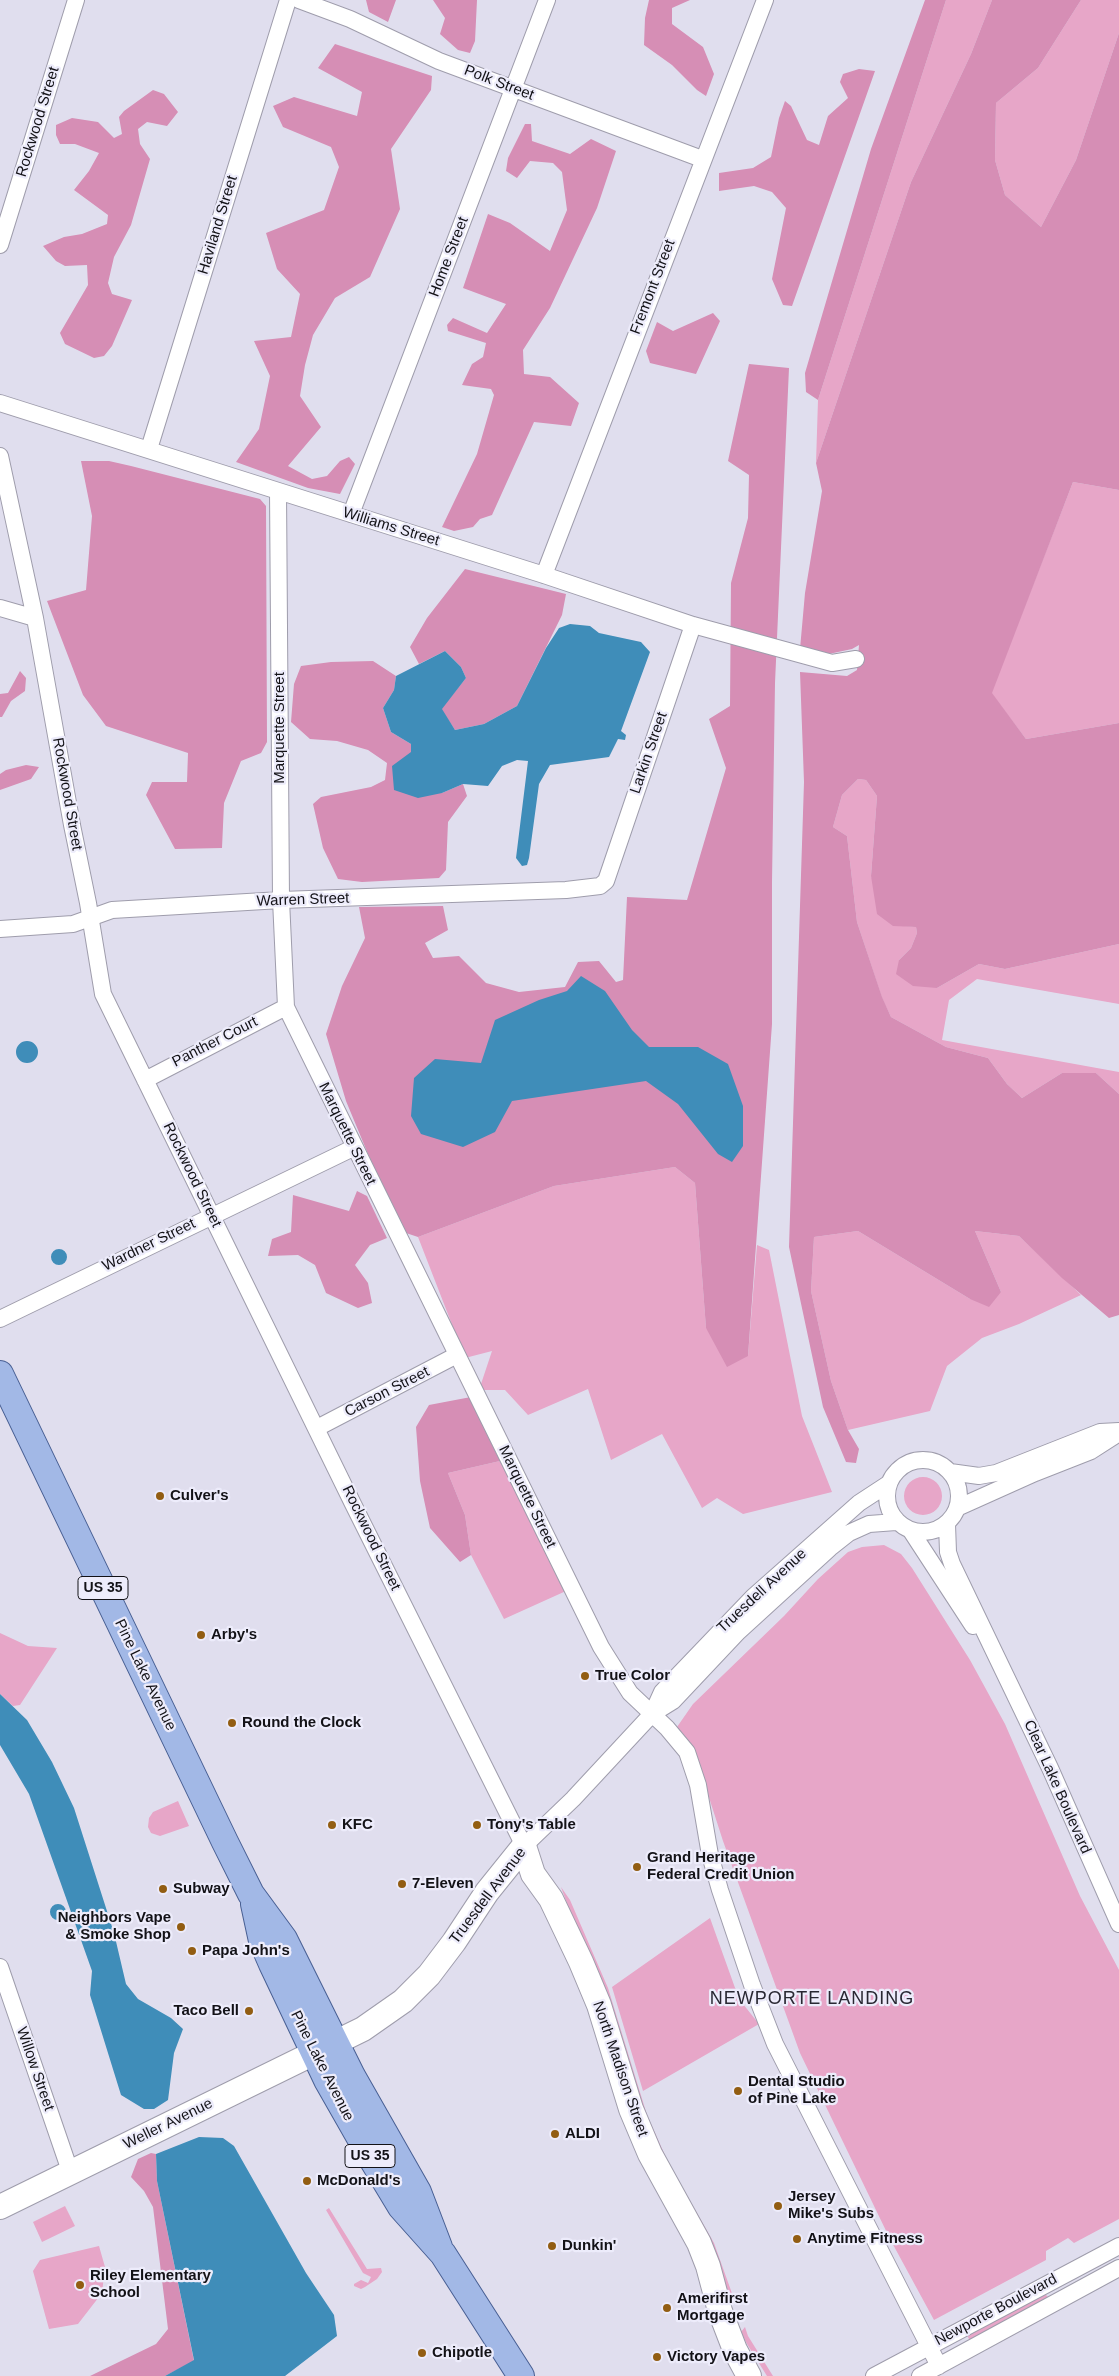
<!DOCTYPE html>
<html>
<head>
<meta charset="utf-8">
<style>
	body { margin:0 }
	canvas { display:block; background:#e0deee }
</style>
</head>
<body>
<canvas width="1119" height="2376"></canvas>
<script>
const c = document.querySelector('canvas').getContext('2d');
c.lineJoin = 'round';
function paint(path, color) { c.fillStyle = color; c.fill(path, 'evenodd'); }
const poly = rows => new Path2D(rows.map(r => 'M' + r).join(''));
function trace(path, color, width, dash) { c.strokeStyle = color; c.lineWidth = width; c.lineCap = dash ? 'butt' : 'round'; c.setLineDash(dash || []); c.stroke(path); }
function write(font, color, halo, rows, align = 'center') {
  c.font = font + ' Arial,sans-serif'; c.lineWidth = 4.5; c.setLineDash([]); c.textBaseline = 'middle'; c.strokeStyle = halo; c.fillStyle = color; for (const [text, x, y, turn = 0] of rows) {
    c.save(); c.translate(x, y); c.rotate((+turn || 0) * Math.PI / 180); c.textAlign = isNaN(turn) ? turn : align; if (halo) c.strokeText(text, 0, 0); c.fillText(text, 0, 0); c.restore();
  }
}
paint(poly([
	[946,0,992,0,971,54,911,182,816,463,818,400],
	[1081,0,1119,0,1119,33,1076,160,1041,227,1005,195,995,160,996,103,1038,68],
	[1073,482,1119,490,1119,723,1026,739,991,693],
	[858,779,866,780,877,796,871,876,893,925,916,927,917,933,911,948,899,960,937,988,979,964,1005,969,1119,944,1119,1004,977,979,949,1000,942,1040,1119,1072,1119,1094,1096,1073,1062,1073,1022,1098,1007,1084,988,1058,946,1047,891,1017,882,998,857,922,847,836,833,827,842,795],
	[675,1167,695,1183,706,1328,748,1356,757,1245,769,1250,802,1416,832,1492,743,1514,717,1498,702,1508,662,1434,611,1460,588,1389,528,1415,505,1390,479,1390,492,1351,465,1358,418,1237,554,1186],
	[858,1231,970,1299,1001,1292,975,1231,1019,1236,1081,1295,1019,1324,982,1338,947,1366,930,1411,848,1430,831,1381,811,1291,814,1237],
	[500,1461,566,1591,504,1619,471,1555,465,1515,448,1473],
	'904 1496a19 19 0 1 1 38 0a19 19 0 1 1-38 0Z',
	[884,1545,901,1554,912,1568,970,1660,1005,1724,1080,1896,1119,1970,1119,2219,1074,2243,1068,2238,1046,2251,1046,2260,934,2320,890,2239,800,2053,723,1841,695,1754,677,1727,693,1704,784,1616,818,1579,848,1552,862,1547],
	[0,1633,28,1646,57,1648,20,1705,13,1706,0,1694],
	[178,1801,189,1826,160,1836,151,1833,148,1827,149,1818,153,1812],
	[561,1887,570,1900,608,1988,647,2115,668,2162,714,2243,734,2299,726,2292,646,2122],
	[710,1918,739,1999,759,2024,643,2091,612,1987],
	[65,2206,75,2226,42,2242,33,2222],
	[329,2208,367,2269,381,2268,382,2272,377,2279,365,2287,361,2289,354,2286,354,2284,361,2280,368,2283,371,2277,363,2273,326,2210],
	[99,2246,105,2267,102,2293,78,2324,49,2329,33,2271,40,2260],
	[1046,2295,1049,2298,970,2341,967,2335,1039,2296],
	[745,2327,748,2336,773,2376,767,2376,747,2344,741,2332]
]), '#e7a6c8');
paint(poly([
	[366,0,396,0,388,22,369,12],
	[433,0,477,0,475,41,470,53,458,50,440,34,445,18],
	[649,0,690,0,672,8,672,24,703,47,714,74,706,96,697,90,672,65,644,45,645,18],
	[925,0,946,0,818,400,806,392,805,373,871,149],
	[992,0,1081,0,1038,68,996,103,995,160,1005,195,1041,227,1076,160,1119,33,1119,490,1073,482,992,693,1026,739,1119,723,1119,944,1005,969,979,964,937,988,913,986,896,974,899,960,911,948,917,933,916,927,893,926,877,914,871,876,877,796,866,780,858,779,842,795,833,827,847,836,857,922,882,997,891,1017,946,1047,988,1058,1007,1084,1022,1098,1062,1073,1096,1073,1119,1094,1119,1315,1109,1318,1062,1278,1019,1236,975,1231,1001,1292,989,1307,970,1299,858,1231,814,1237,811,1291,831,1381,848,1430,859,1449,856,1463,846,1462,823,1407,789,1247,804,782,800,672,847,676,857,670,859,645,852,649,824,655,800,649,805,593,822,491,816,463,911,182,971,54],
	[335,44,432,76,431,90,391,149,400,209,370,277,335,298,313,335,305,365,300,396,321,427,288,466,312,479,327,476,340,461,349,457,355,464,340,494,308,488,236,462,259,429,270,376,254,341,291,337,300,294,277,269,266,233,324,210,339,167,331,147,283,127,273,106,294,97,357,116,362,92,318,68],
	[859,69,875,71,792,306,783,305,772,279,786,208,772,192,754,186,719,191,719,173,753,168,771,157,779,118,785,101,791,106,807,140,819,145,828,116,848,98,840,82,843,74],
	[153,90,164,94,178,112,167,126,147,122,138,129,140,144,150,159,131,225,114,257,108,283,112,294,132,300,112,346,104,356,94,358,65,344,60,333,88,285,87,265,65,266,56,261,43,246,64,237,82,234,107,224,108,215,74,190,89,171,99,153,75,144,60,144,56,135,56,125,72,118,98,122,114,138,122,134,119,117,124,111],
	[525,124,531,124,532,141,570,154,591,139,616,151,597,208,550,308,523,350,524,374,550,377,579,403,571,426,534,422,492,515,480,519,473,527,454,531,442,527,477,454,494,395,491,389,462,385,472,364,483,357,486,343,448,331,447,325,453,318,487,333,506,304,463,288,488,214,510,223,550,251,567,210,562,172,553,163,530,161,517,178,506,171,508,158],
	[713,313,720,321,696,374,650,363,646,351,657,322,673,331],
	[749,364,789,368,775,683,772,882,772,1024,748,1356,727,1367,706,1328,695,1183,675,1167,554,1186,418,1237,400,1231,346,1101,326,1034,342,986,365,938,359,907,443,906,448,930,425,943,433,958,459,956,486,983,519,992,565,987,578,962,599,961,616,982,623,980,627,897,687,900,726,768,709,719,730,706,731,583,748,518,749,475,728,461],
	[81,461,109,461,131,466,260,499,266,506,267,742,261,753,241,761,224,803,222,848,175,849,146,795,152,782,187,782,188,753,106,726,83,695,47,601,86,590,92,516],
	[465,569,566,594,562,615,517,706,484,724,455,730,441,709,466,678,461,667,445,651,419,664,410,647,427,618],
	[373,661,396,676,394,690,383,708,391,732,411,744,411,752,442,793,463,784,467,796,448,822,446,870,439,878,362,882,338,879,323,848,313,804,321,797,371,787,385,780,387,763,368,750,337,741,310,739,291,722,294,684,301,666,331,662],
	[20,671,26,678,25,691,11,701,2,717,0,717,0,694,8,693],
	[26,765,39,767,31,779,0,790,0,774,6,770],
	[357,1191,367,1196,387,1238,370,1245,355,1265,368,1283,372,1303,358,1308,326,1293,315,1265,298,1255,268,1256,272,1239,291,1232,293,1195,349,1211],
	[471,1397,501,1455,500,1461,448,1473,465,1515,471,1555,460,1562,430,1528,420,1481,416,1427,429,1405],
	[151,2153,156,2154,157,2181,194,2361,165,2376,90,2376,156,2344,168,2329,153,2207,144,2191,131,2177,138,2159]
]), '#d68eb5');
paint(poly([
	[570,624,590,626,599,633,641,642,650,652,621,731,626,735,625,740,618,739,609,757,550,765,539,784,529,858,527,865,522,866,516,858,528,761,517,760,502,766,488,786,463,784,442,793,418,798,394,790,392,766,411,752,411,744,391,732,383,708,394,690,396,676,445,651,461,667,466,678,442,709,455,730,484,724,517,706,546,648,559,628],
	[581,976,605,991,632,1030,649,1047,698,1047,728,1064,743,1106,743,1146,732,1162,718,1154,678,1104,646,1081,512,1101,495,1132,463,1147,421,1134,411,1116,414,1078,435,1059,481,1063,495,1020,539,1000,567,991],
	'16 1052a11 11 0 1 1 22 0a11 11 0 1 1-22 0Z',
	'51 1257a8 8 0 1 1 16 0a8 8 0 1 1-16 0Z',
	[0,1694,27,1720,52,1762,74,1808,114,1933,126,1984,138,1999,171,2018,183,2029,174,2053,168,2100,154,2109,144,2109,121,2095,90,1995,92,1971,29,1794,0,1745],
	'50 1912a8 8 0 1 1 16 0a8 8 0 1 1-16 0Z',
	[199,2137,223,2138,234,2146,306,2273,334,2315,337,2336,285,2376,165,2376,194,2360,157,2181,156,2154]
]), '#3f8db9');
const street = poly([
	[299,0,350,19,439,61,702,159],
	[0,245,76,0],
	[0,403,544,575,693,625,832,663,856,659],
	[149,449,288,0],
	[0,456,35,618,72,825,88,903,103,994,353,1504,524,1846,573,1799,652,1714,673,1701,738,1632,830,1548,849,1533,869,1524,896,1522],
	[278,491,281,900,286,1007,601,1647,630,1693,667,1728,687,1752,698,1785,710,1855,720,1890,752,1985,775,2044,939,2366],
	[351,514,547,0],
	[544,575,765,0],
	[0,608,35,618],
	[0,929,73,924,112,910,281,900,566,890,600,886,606,881,693,625],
	[145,1080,286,1007],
	[0,1319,353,1148],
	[317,1428,457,1355],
	'887 1496a36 36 0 1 1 72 0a36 36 0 1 1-72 0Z',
	[950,1472,979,1476,996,1473,1100,1432,1119,1431],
	[957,1508,1035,1473,1091,1451,1119,1433],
	[947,1524,948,1552,952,1564,1050,1768,1119,1924],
	[911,1531,973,1626],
	[652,1714,662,1692,753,1597,859,1503,888,1484],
	[0,1967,70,2171],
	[874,2376,1119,2246],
	[920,2376,1119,2268]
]);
const secondary = poly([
	[524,1846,533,1874,551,1899,581,1962,599,2005,631,2109,650,2154,699,2243,708,2266,720,2311,735,2350,749,2376],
	[0,2207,363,2029,403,2001,429,1975,454,1942,487,1892,524,1846]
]);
const primary = poly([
	[0,1374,225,1842,251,1894,284,1939,352,2076,418,2192,439,2247],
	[254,1904,262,1941,272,1964,327,2080,372,2159,401,2207,443,2254,521,2376]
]);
trace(street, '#9f9dac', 18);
trace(secondary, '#9f9dac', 26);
trace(primary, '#485f93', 28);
trace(street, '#fff', 16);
trace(secondary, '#fff', 24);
trace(primary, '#a2b8e6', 26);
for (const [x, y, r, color] of [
	[160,1496,5,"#925d12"],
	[201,1635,5,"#925d12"],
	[585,1676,5,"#925d12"],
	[232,1723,5,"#925d12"],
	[332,1825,5,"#925d12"],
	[477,1825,5,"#925d12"],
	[637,1867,5,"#925d12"],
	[402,1884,5,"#925d12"],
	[163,1889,5,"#925d12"],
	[181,1927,5,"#925d12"],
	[192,1951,5,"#925d12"],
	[249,2011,5,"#925d12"],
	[738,2091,5,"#925d12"],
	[555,2134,5,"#925d12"],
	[307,2181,5,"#925d12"],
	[778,2206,5,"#925d12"],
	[797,2239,5,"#925d12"],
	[552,2246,5,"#925d12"],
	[80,2285,5,"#925d12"],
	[667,2308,5,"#925d12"],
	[422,2353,5,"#925d12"],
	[657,2357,5,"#925d12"]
]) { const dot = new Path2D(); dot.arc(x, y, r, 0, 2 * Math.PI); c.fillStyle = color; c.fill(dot); trace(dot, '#edecfb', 2); }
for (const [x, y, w] of [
	[103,1588,50],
	[370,2156,50]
]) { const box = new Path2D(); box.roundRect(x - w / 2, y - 11.5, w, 23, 4); c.fillStyle = '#edecfb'; c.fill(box); trace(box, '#131217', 1); }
write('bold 14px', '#131217', null, [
	["US 35",103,1588],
	["US 35",370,2156]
]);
write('15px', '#131217', '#edecfb', [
	["Polk Street",499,83,21],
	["Rockwood Street",38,122,-73],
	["Haviland Street",218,225,-73],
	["Home Street",449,257,-69],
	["Fremont Street",653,287,-69],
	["Williams Street",391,527,17],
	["Marquette Street",280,728,-90],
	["Larkin Street",649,753,-71],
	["Rockwood Street",67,794,80],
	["Warren Street",303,900,-2],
	["Panther Court",215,1042,-27],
	["Marquette Street",347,1134,64],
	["Rockwood Street",192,1175,64],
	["Wardner Street",149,1245,-26],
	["Carson Street",387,1392,-27],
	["Marquette Street",527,1497,64],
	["Rockwood Street",371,1538,64],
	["Truesdell Avenue",762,1591,-43],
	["Pine Lake Avenue",145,1675,64],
	["Clear Lake Boulevard",1057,1787,66],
	["Truesdell Avenue",488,1896,-53],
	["Pine Lake Avenue",322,2066,63],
	["Willow Street",35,2069,71],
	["North Madison Street",620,2069,71],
	["Weller Avenue",168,2124,-26],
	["Newporte Boulevard",996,2310,-28]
]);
write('bold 15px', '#131217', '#edecfb', [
	["Culver's",170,1496],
	["Arby's",211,1635],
	["True Color",595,1676],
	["Round the Clock",242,1723],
	["KFC",342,1825],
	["Tony's Table",487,1825],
	["Grand Heritage",647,1858],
	["Federal Credit Union",647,1875],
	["7-Eleven",412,1884],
	["Subway",173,1889],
	["Neighbors Vape",171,1918,"right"],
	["& Smoke Shop",171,1935,"right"],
	["Papa John's",202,1951],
	["Taco Bell",239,2011,"right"],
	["Dental Studio",748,2082],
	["of Pine Lake",748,2099],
	["ALDI",565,2134],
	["McDonald's",317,2181],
	["Jersey",788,2197],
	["Mike's Subs",788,2214],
	["Anytime Fitness",807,2239],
	["Dunkin'",562,2246],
	["Riley Elementary",90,2276],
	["School",90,2293],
	["Amerifirst",677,2299],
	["Mortgage",677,2316],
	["Chipotle",432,2353],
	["Victory Vapes",667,2357]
], 'left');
c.letterSpacing = '1px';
write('18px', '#292833', '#edecfb', [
	["NEWPORTE LANDING",812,1999]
]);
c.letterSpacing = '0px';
</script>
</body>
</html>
